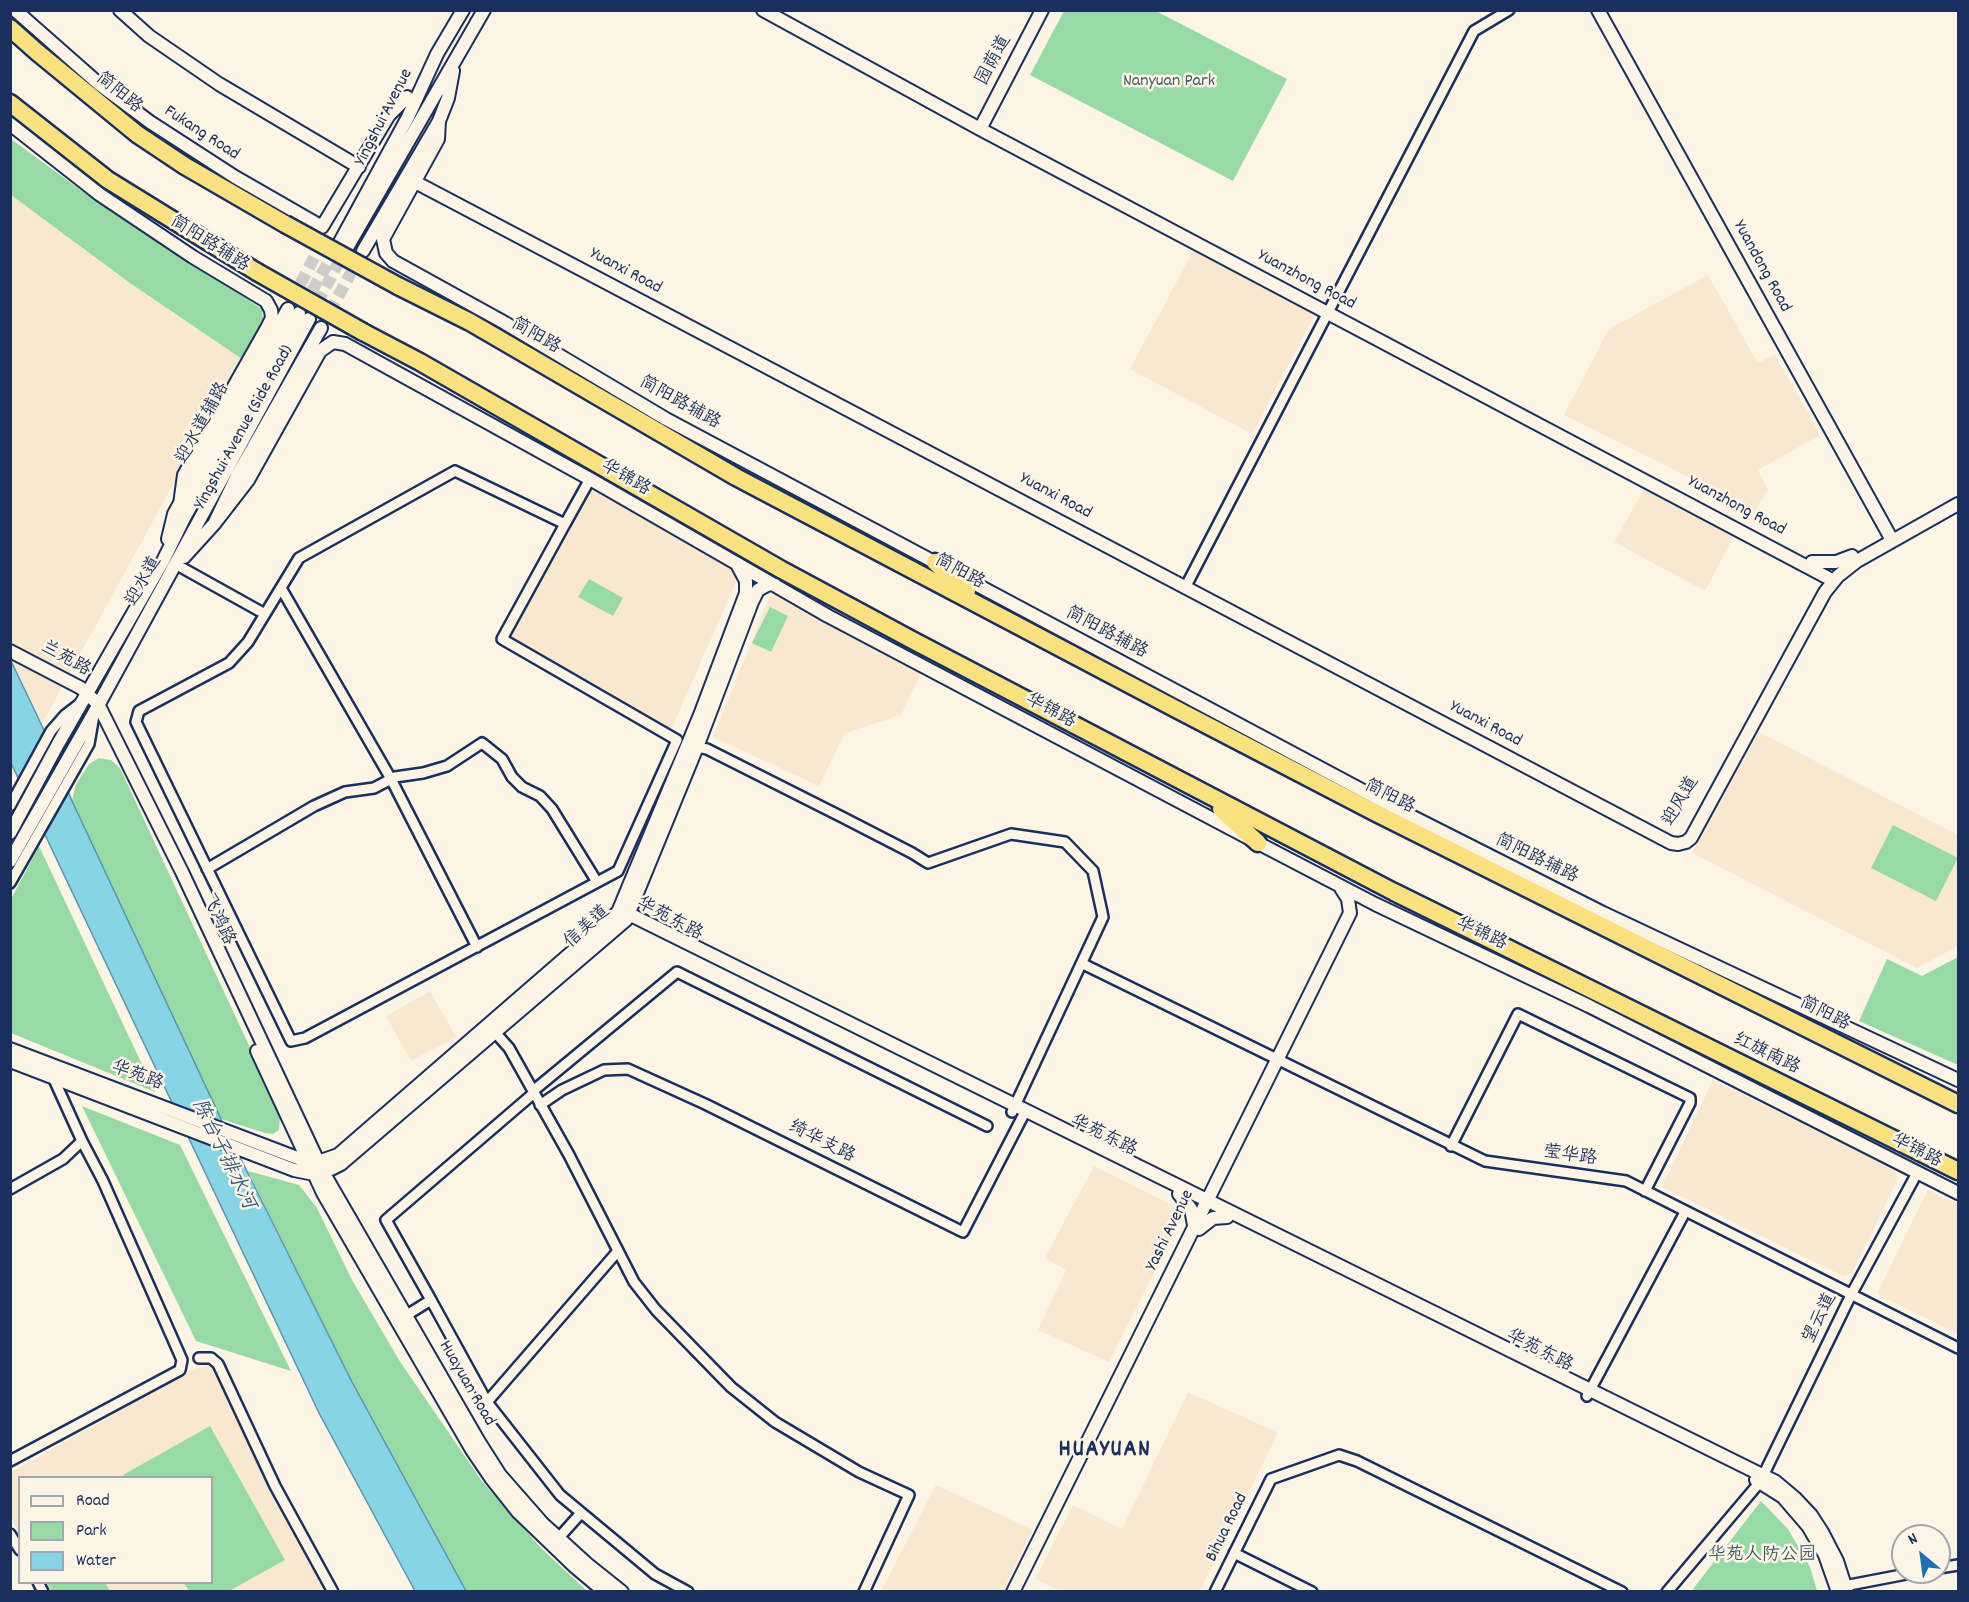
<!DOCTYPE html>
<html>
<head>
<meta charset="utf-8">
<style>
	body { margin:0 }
	#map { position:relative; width:1969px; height:1602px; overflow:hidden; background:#fcf5e5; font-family:Dekko,sans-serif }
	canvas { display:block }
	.frame { position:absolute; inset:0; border:12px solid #1b2f5e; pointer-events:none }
	.legend { position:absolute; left:18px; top:1476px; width:195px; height:108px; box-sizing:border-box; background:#fcf5e5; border:2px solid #a2a6af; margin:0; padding:8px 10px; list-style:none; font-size:18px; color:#1b2f5e }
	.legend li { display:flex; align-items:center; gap:12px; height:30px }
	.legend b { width:30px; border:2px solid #a2a6af }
	.north { position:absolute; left:1891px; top:1524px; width:60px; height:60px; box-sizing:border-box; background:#fcf5e5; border:2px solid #a2a6af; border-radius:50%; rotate:331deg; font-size:16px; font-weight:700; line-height:24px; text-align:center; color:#1b2f5e }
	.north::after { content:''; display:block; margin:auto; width:21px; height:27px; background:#1f6fb2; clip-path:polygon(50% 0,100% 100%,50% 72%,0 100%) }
</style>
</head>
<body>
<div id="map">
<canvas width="1969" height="1602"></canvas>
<div class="frame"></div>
<ul class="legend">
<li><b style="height:8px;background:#fcf5e5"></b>Road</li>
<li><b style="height:16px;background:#97daa6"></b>Park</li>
<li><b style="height:16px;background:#86d4e4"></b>Water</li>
</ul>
<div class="north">N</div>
</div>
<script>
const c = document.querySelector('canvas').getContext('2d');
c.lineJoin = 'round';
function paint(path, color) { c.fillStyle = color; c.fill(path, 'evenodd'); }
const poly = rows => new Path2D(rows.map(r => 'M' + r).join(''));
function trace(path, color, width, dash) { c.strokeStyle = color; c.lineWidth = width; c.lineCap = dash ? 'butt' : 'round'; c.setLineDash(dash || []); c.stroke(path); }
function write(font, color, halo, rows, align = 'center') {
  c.font = font + ' Dekko,"LXGW WenKai TC",sans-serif'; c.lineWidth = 5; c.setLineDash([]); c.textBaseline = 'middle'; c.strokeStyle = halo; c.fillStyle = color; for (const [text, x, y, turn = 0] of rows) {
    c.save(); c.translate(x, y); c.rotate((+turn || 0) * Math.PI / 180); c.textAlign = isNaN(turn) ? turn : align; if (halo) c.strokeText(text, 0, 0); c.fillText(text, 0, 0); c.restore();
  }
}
paint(poly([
	[11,191,242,359,11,780],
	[1193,251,1315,314,1252,434,1130,369],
	[1708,275,1758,363,1775,354,1820,435,1758,470,1768,489,1754,513,1675,470,1564,415,1609,329],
	[588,483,728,566,735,575,736,582,671,730,499,637],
	[1645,488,1734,536,1705,591,1614,542],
	[774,594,922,671,901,715,845,733,819,786,713,737,770,596],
	[1759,732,1958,835,1958,946,1917,968,1692,853],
	[430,991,456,1037,411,1061,386,1016],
	[1713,1080,1895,1169,1898,1179,1852,1273,1843,1276,1662,1187],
	[1094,1166,1176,1207,1182,1218,1109,1362,1038,1330,1066,1270,1045,1258],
	[1928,1190,1958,1204,1958,1334,1877,1294],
	[211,1365,272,1491,325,1591,51,1591,46,1583,212,1582,212,1478,20,1478,19,1535,11,1518,10,1473,193,1369],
	[1188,1392,1278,1433,1200,1591,1061,1591,1035,1579,1073,1505,1122,1529],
	[936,1485,1033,1530,1003,1591,881,1591]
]), '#f8e8d0');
paint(poly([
	[1156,11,1287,79,1233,181,1030,75,1064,11],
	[11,139,86,194,262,309,263,320,242,359,130,283,11,195],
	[589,579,623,598,613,616,578,597],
	[770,607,788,616,771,652,752,643],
	[99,758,111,760,120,768,278,1108,280,1114,279,1130,273,1134,265,1133,221,1119,72,801,76,784,89,764],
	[1893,825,1958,858,1936,901,1871,868],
	[39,846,155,1092,11,1033,11,899],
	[1958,957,1958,1065,1859,1021,1887,959,1922,976],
	[82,1106,180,1145,291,1371,196,1341],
	[248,1171,299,1185,317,1208,352,1280,399,1360,481,1480,541,1548,587,1591,466,1591,352,1382],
	[210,1426,285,1560,229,1591,189,1591,184,1583,212,1582,212,1478,125,1478,123,1475],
	[1761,1501,1788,1529,1810,1567,1817,1591,1697,1592,1693,1589],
	[47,1583,105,1583,110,1591,52,1591]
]), '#97daa6');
const water = poly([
	[10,659,43,728,72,801,221,1119,352,1382,466,1591,415,1591,319,1413,11,763,10,659]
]);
paint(water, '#86d4e4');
trace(water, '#5b92ae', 1.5);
trace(poly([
	[292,300,326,235],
	[303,306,338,246],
	[309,319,346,248],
	[321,328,359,258]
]), '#cfcdca', 12, [12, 6]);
const street = poly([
	[455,471,565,524,502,639,677,740,618,871,305,1038,291,1041,136,722,139,711,229,663,248,642,299,558,455,471],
	[565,524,590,479],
	[177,565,265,614],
	[1186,586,1474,31,1509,10],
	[281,588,391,779,477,947],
	[697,747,707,749,842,817,912,853,928,863,1011,834,1065,842,1093,871,1103,917,1012,1112],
	[10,806,51,731,65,715,78,705],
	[207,869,314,806,345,792,374,788,395,777,423,773,447,766,482,743,502,759,512,777,522,787,540,796,552,809,597,882],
	[10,883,89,744,94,715],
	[1083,964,1485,1161,1626,1181,1958,1348],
	[492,1029,509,1048,569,1155,634,1282,656,1310,731,1387,775,1422,859,1472,909,1495,864,1592],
	[533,1091,677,972,987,1126],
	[540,1105,562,1090,604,1070,628,1069,705,1104,963,1232,1026,1110],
	[1451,1146,1518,1014,1690,1098,1690,1103,1645,1191],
	[10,1189,63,1159,82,1141,52,1075],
	[431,1300,487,1402,560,1495,655,1574,688,1592],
	[402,1318,431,1300,386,1220,534,1093],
	[199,1358,211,1358,218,1364,275,1486,333,1592],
	[1587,1396,1685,1212],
	[487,1402,618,1251],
	[10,1461,180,1370,182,1360,103,1181,82,1141],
	[10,1534,20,1550],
	[555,1542,581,1513],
	[1234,1553,1312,1592],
	[1939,1568,1958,1565],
	[38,1582,43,1592],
	[1839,1587,1917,1572],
	[1215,1592,1271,1479,1339,1455,1357,1461,1622,1592],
	[1667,1592,1760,1482,1851,1295,1917,1173]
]);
const secondary = poly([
	[15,10,99,84,150,122,235,177,322,227,389,115,407,97],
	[120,10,149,36,219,84,359,167],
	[763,10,980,129,1834,581],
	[1598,10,1892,540],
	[439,121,438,139,383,239,386,253,393,261,505,323,666,419,1401,811,1603,913,1958,1080],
	[10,124,99,194,193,257,266,301,271,310,272,318,267,328,184,475,180,504],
	[980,129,1042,10],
	[415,182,1671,843,1678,844,1686,842,1691,838,1825,592,1838,576,1857,561,1958,504],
	[340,242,408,117,437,54,463,10],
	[348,246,484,10],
	[363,251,439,121,448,98,453,71],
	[214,524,248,480,320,351,333,342,345,344,590,479,828,616,1258,843,1375,904,1589,1006,1958,1193],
	[168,539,174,514,288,309],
	[184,557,214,524,237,476,321,328],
	[1812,562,1836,562,1852,556],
	[10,651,81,688,98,704,182,872,323,1172,479,1442,500,1475,543,1524,587,1564,622,1592],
	[10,833,58,744,163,561,184,518,299,313],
	[10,861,94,713,309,319],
	[618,912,629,914,1776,1482,1795,1498,1811,1515,1822,1532,1837,1561,1847,1592],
	[10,1049,300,1159,318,1162,338,1155,618,912,700,715,746,593,746,581,738,566],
	[257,1051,323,1193,472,1450,491,1478,518,1512,574,1566,605,1592],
	[10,1061,294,1170,314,1174,331,1169,341,1164,626,920,697,747,752,602,758,590,769,584,775,585],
	[1179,1194,1191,1209,1194,1225],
	[1199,1229,1213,1218,1227,1217],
	[1756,1480,1783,1497,1808,1526,1825,1555,1838,1592],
	[1013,1592,1350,913,1348,899,1341,888]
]);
const highway = poly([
	[10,28,37,52,137,134,185,166,285,224],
	[10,103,108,180,257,272],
	[398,286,470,322,736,477,1176,709,1376,813,1958,1104],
	[363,332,420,362,782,570,914,641,1394,892,1958,1171],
	[935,562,967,591],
	[1221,809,1258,843]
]);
trace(street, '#1b2f5e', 14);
trace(secondary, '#1b2f5e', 16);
trace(highway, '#1b2f5e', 21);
trace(street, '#fcf5e5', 9);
trace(secondary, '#fcf5e5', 12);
trace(highway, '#fae180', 16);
const highwayBridge = poly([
	[285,224,398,286],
	[257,272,363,332]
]);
trace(highwayBridge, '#1b2f5e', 21, []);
trace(highwayBridge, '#fae180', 16);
write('18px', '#1b2f5e', '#fcf5e5', [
	["园荫道",995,61,-62],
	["简阳路",118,94,39],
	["Yingshui Avenue",385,118,-63],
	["Fukang Road",201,134,33],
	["简阳路辅路",209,245,32],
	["Yuandong Road",1761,267,61],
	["Yuanxi Road",625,272,28],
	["Yuanzhong Road",1306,281,28],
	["简阳路",535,337,30],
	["简阳路辅路",679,404,29],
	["迎水道辅路",204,424,-61],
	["Yingshui Avenue (Side Road)",245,428,-61],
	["华锦路",625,479,30],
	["Yuanxi Road",1055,497,28],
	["Yuanzhong Road",1736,507,28],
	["简阳路",959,573,28],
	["迎水道",145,582,-61],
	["简阳路辅路",1106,634,28],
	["兰苑路",65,660,29],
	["华锦路",1050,712,28],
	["Yuanxi Road",1485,725,28],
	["简阳路",1389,798,27],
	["迎风道",1682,802,-60],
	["简阳路辅路",1536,860,26],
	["飞鸿路",217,920,65],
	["华苑东路",669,920,28],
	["信美道",588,928,-42],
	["华锦路",1481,935,25],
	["简阳路",1824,1015,27],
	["红旗南路",1766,1055,26],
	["华苑路",137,1077,20],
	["华苑东路",1103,1137,26],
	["绮华支路",821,1143,27],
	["华锦路",1916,1152,27],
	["莹华路",1570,1157,8],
	["Yashi Avenue",1171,1231,-64],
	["望云道",1821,1319,-64],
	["华苑东路",1539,1352,27],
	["Huayuan Road",466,1384,60],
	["Bihua Road",1228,1528,-64]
]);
write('18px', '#3a5a70', '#fcf5e5', [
	["Nanyuan Park",1169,83],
	["华苑人防公园",1762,1557]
]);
write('italic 20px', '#365880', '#fcf5e5', [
	["陈台子排水河",222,1155,64]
]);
c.letterSpacing = '1.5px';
write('bold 24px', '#1b2f5e', '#fcf5e5', [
	["HUAYUAN",1105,1452]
]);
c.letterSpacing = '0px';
</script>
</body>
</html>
